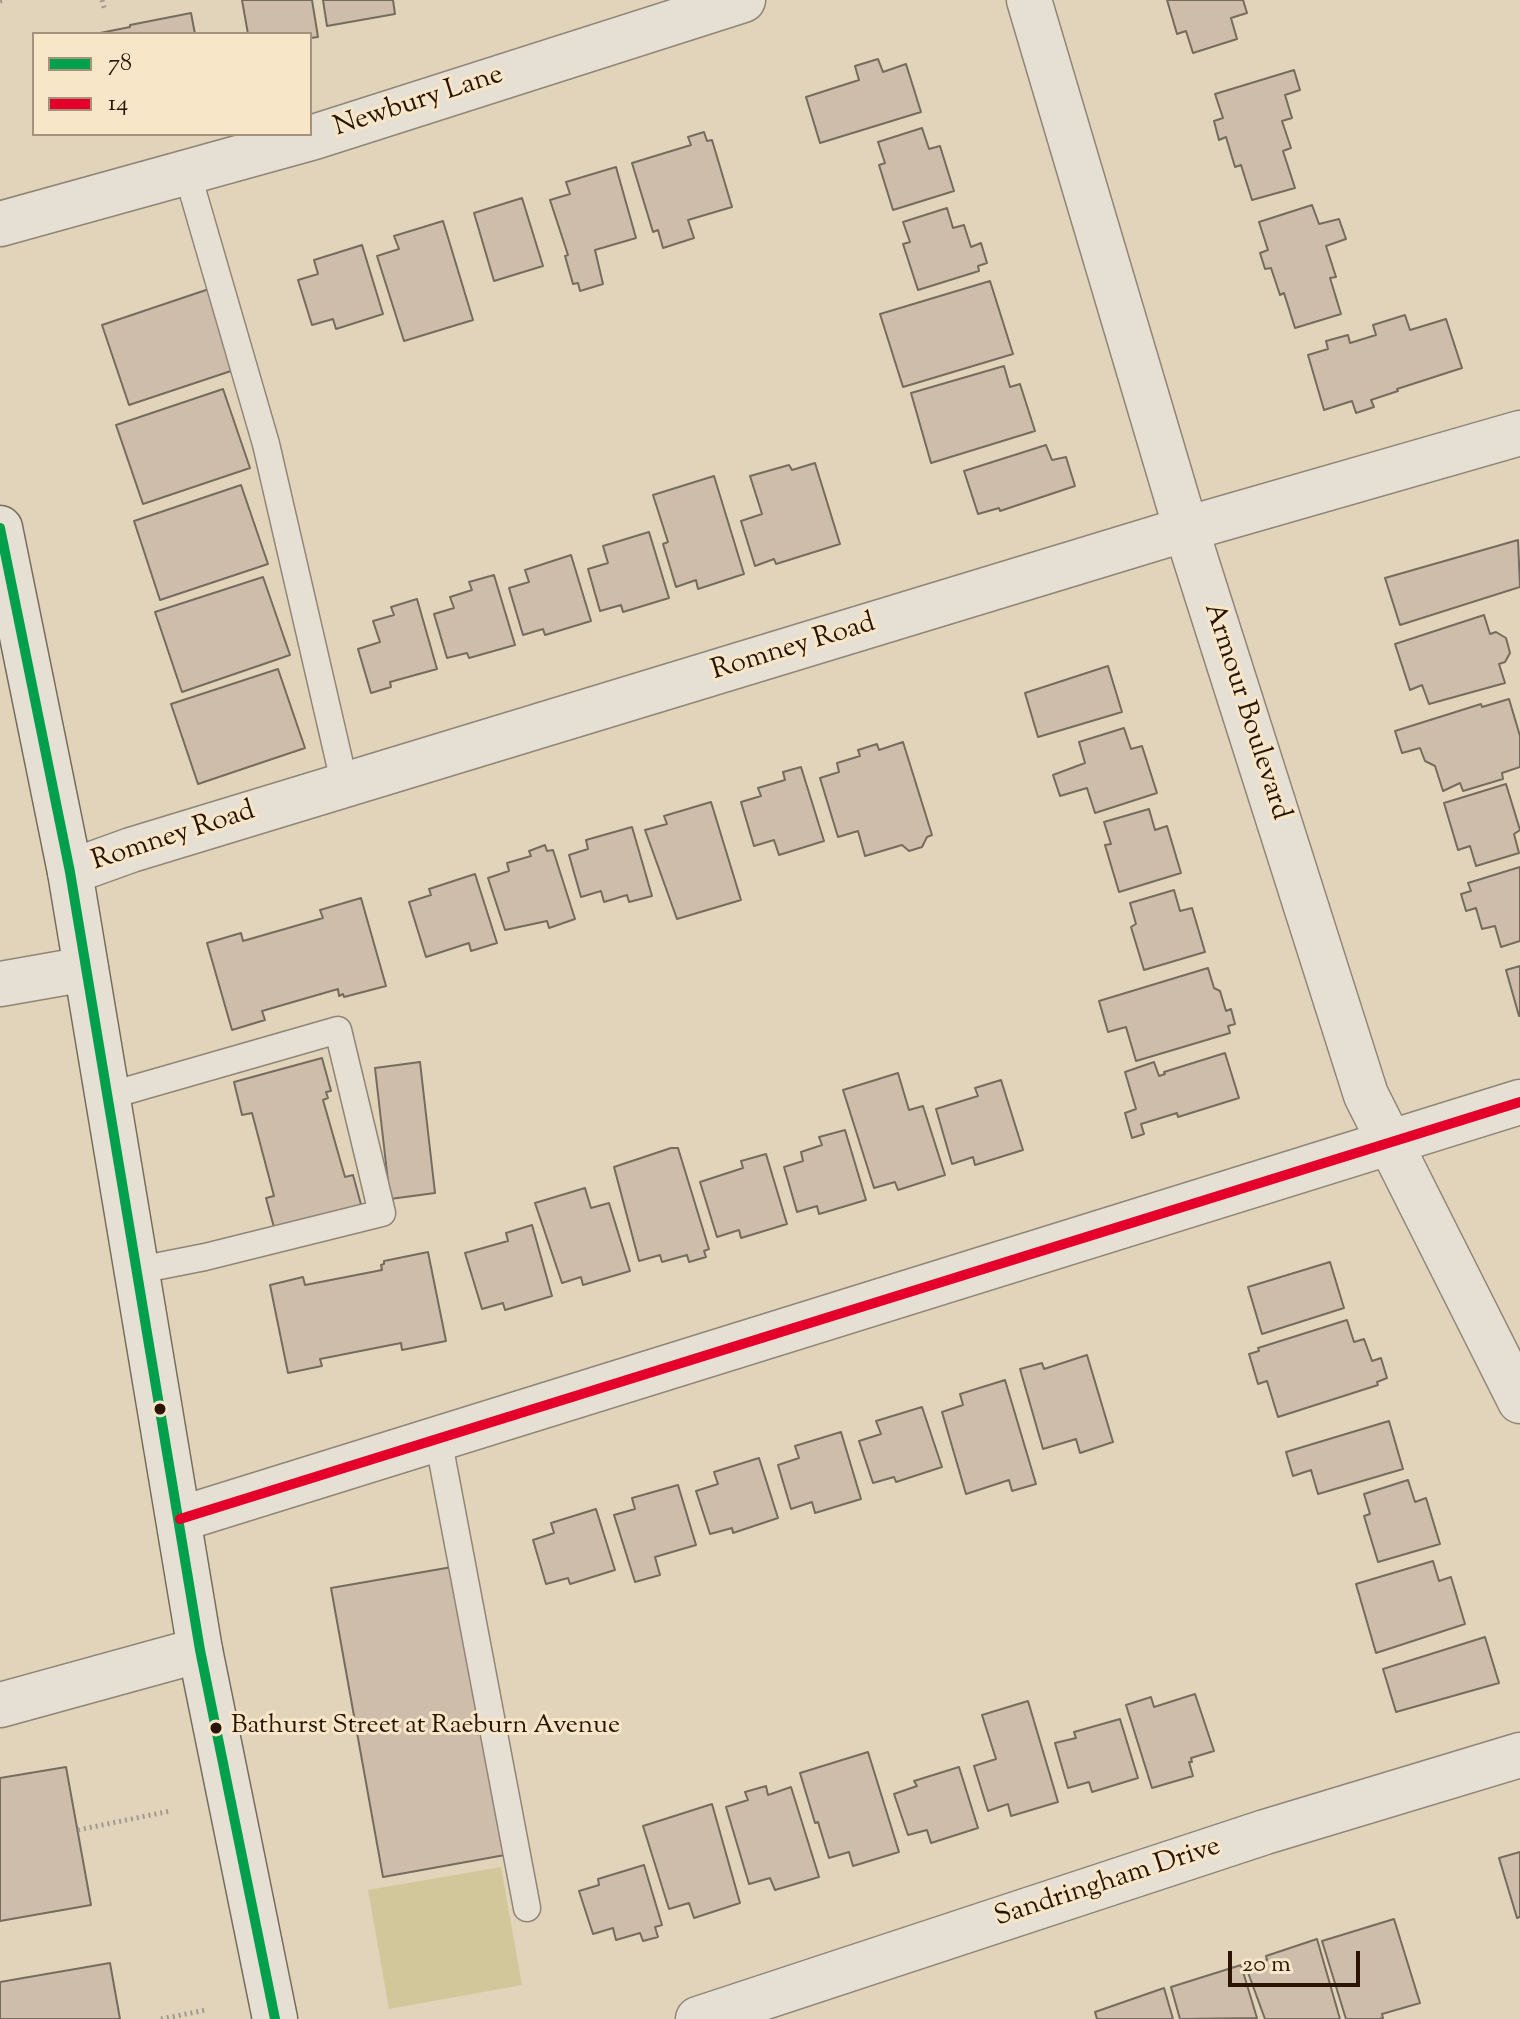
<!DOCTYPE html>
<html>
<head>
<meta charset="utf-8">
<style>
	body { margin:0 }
	#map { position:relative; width:1520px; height:2019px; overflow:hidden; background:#e2d4ba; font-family:"Sorts Mill Goudy",serif }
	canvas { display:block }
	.legend { position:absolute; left:32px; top:32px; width:280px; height:104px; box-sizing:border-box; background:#f7e6c7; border:2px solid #a5927a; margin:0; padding:10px 14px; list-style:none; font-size:24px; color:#2a1406 }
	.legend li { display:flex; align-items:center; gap:16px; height:40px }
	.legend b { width:40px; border:2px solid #a5927a }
	.scale { position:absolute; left:1228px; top:1951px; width:132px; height:36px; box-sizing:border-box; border:4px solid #2a1406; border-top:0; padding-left:10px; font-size:24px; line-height:28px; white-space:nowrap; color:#2a1406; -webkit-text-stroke:6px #f7e6c7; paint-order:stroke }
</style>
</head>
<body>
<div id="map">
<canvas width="1520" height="2019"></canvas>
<ul class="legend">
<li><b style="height:10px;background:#029f4d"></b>78</li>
<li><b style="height:10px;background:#e4002b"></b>14</li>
</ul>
<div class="scale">20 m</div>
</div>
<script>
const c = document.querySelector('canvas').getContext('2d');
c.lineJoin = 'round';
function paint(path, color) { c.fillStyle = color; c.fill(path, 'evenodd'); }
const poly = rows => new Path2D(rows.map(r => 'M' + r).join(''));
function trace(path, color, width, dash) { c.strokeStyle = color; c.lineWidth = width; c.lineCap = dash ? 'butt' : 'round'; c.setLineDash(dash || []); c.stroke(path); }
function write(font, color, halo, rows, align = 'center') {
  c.font = font + ' "Sorts Mill Goudy",serif'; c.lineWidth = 6; c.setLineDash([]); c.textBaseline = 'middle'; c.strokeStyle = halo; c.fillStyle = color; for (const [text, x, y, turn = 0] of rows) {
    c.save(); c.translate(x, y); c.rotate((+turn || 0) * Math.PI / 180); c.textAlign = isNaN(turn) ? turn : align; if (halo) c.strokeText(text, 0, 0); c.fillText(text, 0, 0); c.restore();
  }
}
paint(poly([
	[501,1867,522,1985,389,2009,368,1890]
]), '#d1c79b');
const building = poly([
	[242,0,312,0,318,37,310,38,310,34,248,34,242,0],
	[323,0,393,0,395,14,327,26,323,0],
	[1167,0,1243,0,1247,13,1231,18,1237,39,1193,53,1186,31,1177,34,1167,0],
	[191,13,195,34,95,34,130,27,130,25,191,13],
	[878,59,883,72,906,64,921,112,820,143,806,97,859,80,855,66,878,59],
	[1294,70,1300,90,1285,95,1292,118,1282,121,1291,148,1283,151,1295,188,1252,200,1241,165,1235,167,1226,137,1219,140,1214,121,1223,118,1215,94,1294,70],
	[922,128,929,149,940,146,954,191,893,210,879,165,885,163,878,142,922,128],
	[704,132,707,141,712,140,732,207,688,220,694,238,663,248,658,230,653,232,632,163,691,145,688,137,704,132],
	[616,167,636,238,595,250,603,284,580,291,578,283,573,284,565,256,568,255,550,200,570,194,566,182,616,167],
	[522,198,543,266,494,281,474,213,522,198],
	[1312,205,1319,224,1339,219,1346,239,1326,246,1336,277,1330,278,1341,314,1295,328,1284,293,1280,295,1271,268,1265,269,1260,253,1268,250,1259,222,1312,205],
	[947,208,953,228,964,225,971,247,981,243,987,263,978,266,979,271,918,290,903,244,910,242,903,222,947,208],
	[443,221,473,320,404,341,377,256,399,249,394,236,443,221],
	[362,245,383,314,336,329,333,319,312,325,298,280,318,274,314,260,362,245],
	[990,281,1013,354,903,387,880,314,990,281],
	[209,289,237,369,129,405,102,325,209,289],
	[1405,315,1410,330,1446,319,1462,368,1397,389,1398,391,1371,400,1374,407,1356,413,1352,401,1324,410,1308,355,1328,349,1326,341,1348,335,1350,343,1376,335,1373,325,1405,315],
	[1004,366,1010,387,1020,384,1035,431,931,463,911,393,1004,366],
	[223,389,250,468,143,504,116,425,223,389],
	[1046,445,1052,460,1066,457,1075,486,1000,511,999,508,978,514,964,471,1046,445],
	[815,463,840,544,776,564,774,559,755,566,741,521,762,514,750,476,789,465,792,470,815,463],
	[714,476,744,574,698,589,696,580,676,587,663,544,668,542,653,495,714,476],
	[241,485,268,564,160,600,134,521,241,485],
	[649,532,669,598,623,612,621,605,600,611,588,569,608,563,603,546,649,532],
	[1518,540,1520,587,1400,625,1385,578,1518,540],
	[571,555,591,621,545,635,543,629,523,635,509,588,529,582,525,570,571,555],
	[494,575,515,645,469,658,467,653,447,658,434,614,454,608,450,597,472,590,469,582,494,575],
	[263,577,290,655,182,692,155,612,263,577],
	[417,599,437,669,390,682,391,687,371,693,358,649,380,642,373,621,394,615,391,607,417,599],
	[1484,615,1490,634,1496,632,1506,638,1510,653,1505,662,1499,664,1505,683,1429,704,1422,685,1410,690,1395,644,1484,615],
	[1108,666,1122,712,1038,737,1025,693,1108,666],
	[278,669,305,748,198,784,171,704,278,669],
	[1509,699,1520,736,1520,767,1502,773,1503,779,1463,791,1460,783,1443,791,1435,766,1425,761,1420,748,1402,753,1395,731,1481,704,1482,707,1509,699],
	[1124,728,1131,749,1142,746,1157,793,1095,813,1087,788,1060,796,1053,775,1085,763,1079,742,1124,728],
	[903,742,932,835,927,837,922,847,909,851,902,845,865,856,858,831,838,837,820,778,839,772,837,763,860,756,858,750,877,744,879,750,903,742],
	[801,767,824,841,779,855,774,840,754,846,741,802,761,796,758,788,785,780,783,772,801,767],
	[1506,784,1520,830,1514,834,1519,853,1476,866,1470,846,1458,850,1444,803,1506,784],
	[711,802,741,900,677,919,645,830,667,824,664,816,711,802],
	[1149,809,1155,830,1167,826,1181,873,1119,892,1105,845,1111,844,1104,822,1149,809],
	[632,827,652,896,629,902,627,895,604,902,601,891,581,897,569,855,588,849,586,840,632,827],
	[545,845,547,851,553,850,575,919,549,928,547,921,505,930,488,878,509,871,507,863,531,856,529,851,545,845],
	[1520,867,1520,941,1501,947,1495,926,1482,929,1476,908,1466,911,1461,894,1471,891,1468,883,1520,867],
	[475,874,497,943,471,951,469,943,426,957,409,902,431,895,429,889,475,874],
	[1174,890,1180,911,1192,908,1205,952,1144,970,1131,927,1136,924,1130,903,1174,890],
	[361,898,386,986,344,997,343,994,339,996,338,989,262,1011,265,1020,232,1030,207,943,241,933,243,941,323,918,320,910,361,898],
	[1520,966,1520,1016,1519,1016,1506,970,1520,966],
	[1208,968,1214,988,1220,991,1226,1011,1231,1009,1235,1024,1228,1026,1230,1033,1136,1061,1126,1027,1108,1032,1099,1001,1208,968],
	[1225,1053,1239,1098,1178,1117,1177,1113,1141,1124,1144,1134,1132,1138,1125,1113,1136,1109,1125,1072,1154,1062,1159,1076,1165,1074,1164,1072,1225,1053],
	[322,1058,331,1091,326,1092,328,1098,323,1100,345,1177,353,1175,362,1208,275,1231,266,1198,274,1196,252,1113,242,1115,234,1082,322,1058],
	[420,1062,435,1193,390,1199,375,1068,420,1062],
	[898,1073,909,1110,923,1106,945,1175,898,1190,895,1182,874,1188,843,1090,898,1073],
	[1001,1080,1023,1150,975,1165,973,1157,952,1164,936,1109,978,1096,975,1088,1001,1080],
	[845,1130,866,1200,819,1214,817,1206,797,1212,784,1167,803,1161,801,1152,822,1145,819,1137,845,1130],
	[671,1148,678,1148,709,1249,704,1251,706,1257,689,1262,687,1255,662,1262,660,1255,639,1261,614,1167,671,1148],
	[766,1154,787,1224,741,1238,739,1230,717,1237,700,1182,743,1168,741,1161,766,1154],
	[585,1188,591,1208,609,1203,630,1271,583,1285,581,1277,562,1283,535,1203,585,1188],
	[532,1225,552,1296,505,1310,503,1303,482,1309,465,1253,508,1241,506,1233,532,1225],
	[428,1252,446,1341,402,1350,401,1343,320,1359,322,1366,288,1373,270,1285,303,1277,305,1285,382,1270,381,1265,384,1264,384,1261,428,1252],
	[1330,1262,1344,1308,1262,1334,1248,1287,1330,1262],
	[1347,1320,1354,1342,1364,1339,1372,1361,1381,1358,1387,1378,1377,1382,1378,1385,1278,1417,1267,1381,1258,1384,1249,1354,1259,1351,1258,1348,1347,1320],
	[1087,1355,1113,1442,1080,1453,1076,1439,1043,1449,1020,1369,1042,1363,1044,1369,1087,1355],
	[1005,1380,1036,1484,1012,1491,1009,1480,966,1494,942,1412,963,1405,960,1394,1005,1380],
	[922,1407,942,1467,896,1482,894,1477,873,1483,859,1441,881,1434,876,1421,922,1407],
	[1389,1421,1403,1469,1318,1494,1311,1470,1293,1476,1286,1452,1389,1421],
	[841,1432,861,1499,815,1513,812,1502,791,1509,778,1465,799,1458,795,1446,841,1432],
	[759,1458,778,1518,733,1533,732,1528,710,1534,696,1491,718,1484,714,1472,759,1458],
	[1408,1480,1415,1502,1426,1498,1440,1544,1378,1562,1364,1516,1370,1514,1364,1494,1408,1480],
	[678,1485,696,1545,655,1557,660,1575,635,1582,614,1515,635,1509,632,1498,678,1485],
	[596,1509,615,1570,570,1584,568,1578,546,1584,533,1540,554,1533,551,1523,596,1509],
	[1433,1561,1439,1581,1451,1577,1465,1624,1376,1653,1356,1584,1433,1561],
	[452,1567,505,1855,383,1877,331,1588,452,1567],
	[1485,1637,1499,1683,1396,1712,1383,1669,1485,1637],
	[1195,1694,1214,1751,1191,1758,1192,1762,1189,1762,1193,1776,1152,1788,1126,1705,1151,1697,1154,1707,1195,1694],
	[1028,1701,1058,1802,1011,1816,1008,1804,988,1811,974,1766,996,1759,982,1715,1028,1701],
	[1120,1719,1138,1778,1092,1792,1089,1782,1068,1788,1055,1743,1076,1738,1074,1732,1120,1719],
	[868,1752,899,1852,853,1866,849,1852,829,1858,818,1822,815,1823,800,1773,868,1752],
	[66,1767,91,1905,0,1921,0,1778,66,1767],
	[959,1767,978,1828,931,1843,927,1830,908,1835,894,1794,917,1786,914,1781,959,1767],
	[766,1786,768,1795,791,1787,819,1877,775,1890,770,1878,749,1884,726,1807,748,1800,745,1792,766,1786],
	[712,1804,740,1903,694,1918,689,1903,669,1909,643,1826,712,1804],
	[1520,1852,1520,1917,1517,1918,1499,1858,1520,1852],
	[644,1865,662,1925,655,1927,658,1937,643,1941,640,1933,616,1940,613,1928,593,1934,579,1891,599,1885,598,1879,644,1865],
	[1394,1919,1420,2003,1382,2014,1383,2018,1379,2019,1346,2019,1322,1941,1394,1919],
	[1317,1939,1340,2019,1265,2019,1246,1967,1267,1960,1266,1956,1317,1939],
	[110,1963,120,2019,0,2019,0,1982,110,1963],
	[1241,1965,1257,2018,1180,2019,1171,1987,1241,1965],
	[1164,1988,1173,2019,1097,2019,1095,2012,1164,1988]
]);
paint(building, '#cebdaa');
trace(building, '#766c5e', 2);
const service = poly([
	[187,172,266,444,345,786],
	[108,1096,338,1030,382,1213,205,1257,139,1270],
	[438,1438,527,1908]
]);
const minor = poly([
	[1029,0,1186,529,1366,1095,1520,1401],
	[0,224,314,137,743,0],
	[70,872,131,850,1186,529,1520,433],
	[0,984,86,969],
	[180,1519,1520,1102],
	[0,1705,200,1650],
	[698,2019,1265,1832,1520,1755]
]);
const secondary = poly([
	[0,528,70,872,200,1650,275,2019]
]);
trace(service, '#908576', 29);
trace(minor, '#908576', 47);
trace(secondary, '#766c5e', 47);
trace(poly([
	[102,0,105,11],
	[0,1,4,0],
	[78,1830,170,1811],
	[161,2019,206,2010]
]), '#a29a90', 5, [2, 4]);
trace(service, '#e6dfd3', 26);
trace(minor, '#e6dfd3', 44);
trace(secondary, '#e6dfd3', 44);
trace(poly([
	[0,528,70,872,200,1650,275,2019]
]), '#029f4d', 10);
trace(poly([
	[180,1519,1520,1102]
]), '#e4002b', 10);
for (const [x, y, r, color] of [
	[160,1409,7,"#2a1406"],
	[216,1728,7,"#2a1406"]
]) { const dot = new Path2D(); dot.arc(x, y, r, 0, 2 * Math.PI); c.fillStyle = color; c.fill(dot); trace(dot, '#f7e6c7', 3); }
write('26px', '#2a1406', '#f7e6c7', [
	["Bathurst Street at Raeburn Avenue",231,1728]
], 'left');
write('28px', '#2a1406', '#f7e6c7', [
	["Newbury Lane",419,103,-18],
	["Romney Road",794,649,-17],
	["Armour Boulevard",1245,712,72],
	["Romney Road",174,838,-18],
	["Sandringham Drive",1108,1884,-18]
]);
</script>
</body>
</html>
